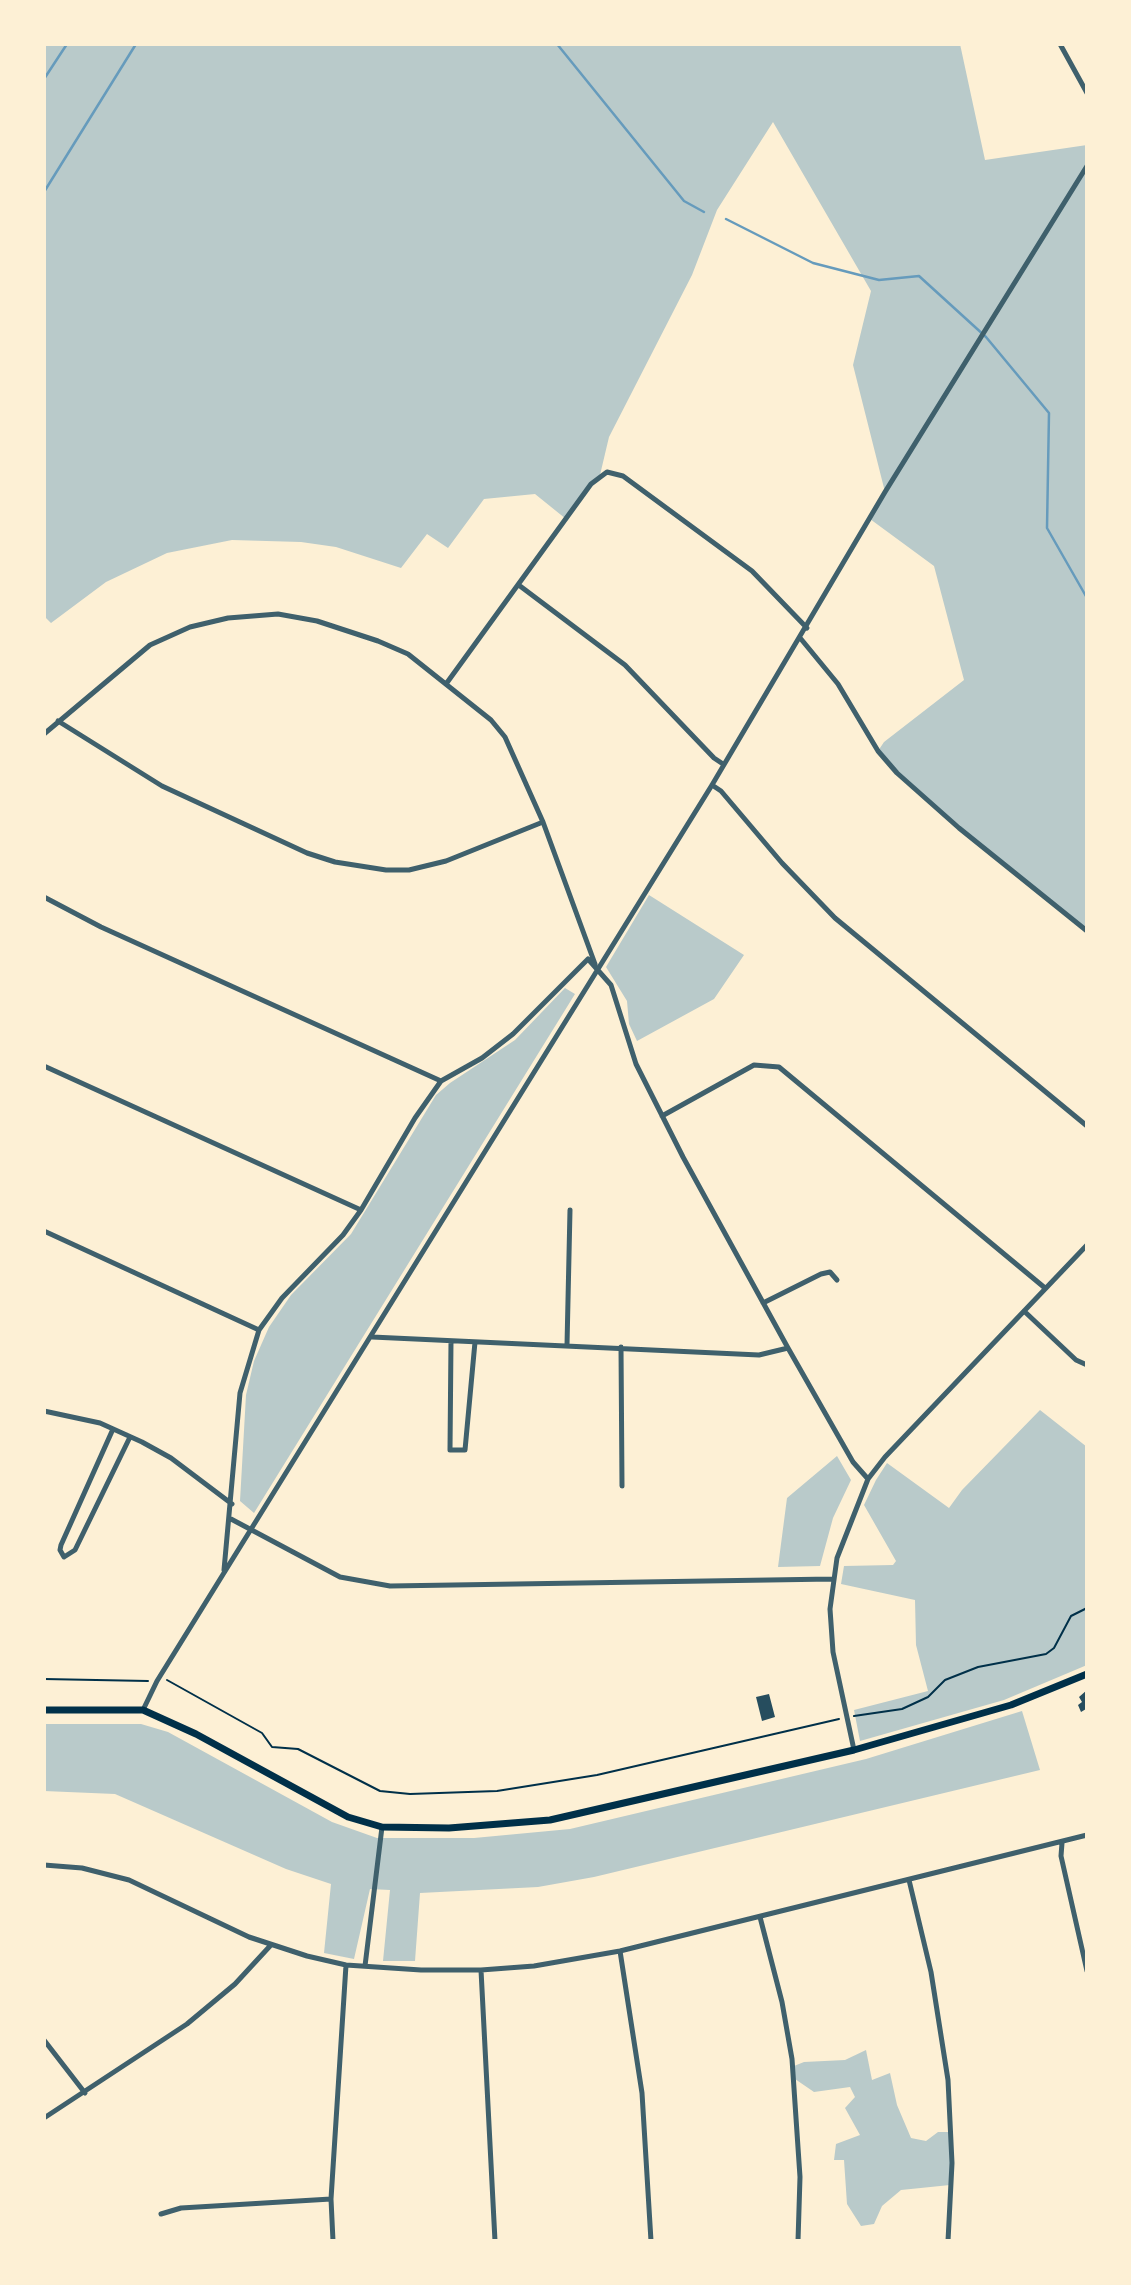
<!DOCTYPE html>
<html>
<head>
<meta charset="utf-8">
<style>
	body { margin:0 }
	#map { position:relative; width:1131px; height:2285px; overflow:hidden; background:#fdf0d5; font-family:"DM Sans",sans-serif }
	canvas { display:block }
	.frame { position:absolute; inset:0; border:46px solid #fdf0d5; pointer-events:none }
</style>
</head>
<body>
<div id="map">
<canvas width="1131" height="2285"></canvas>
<div class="frame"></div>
</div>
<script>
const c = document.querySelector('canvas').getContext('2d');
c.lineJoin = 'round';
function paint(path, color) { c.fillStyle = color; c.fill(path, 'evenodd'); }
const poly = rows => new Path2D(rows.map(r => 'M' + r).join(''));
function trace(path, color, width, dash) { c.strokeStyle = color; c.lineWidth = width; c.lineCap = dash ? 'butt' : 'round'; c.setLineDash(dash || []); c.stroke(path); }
paint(poly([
	[44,44,960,44,985,160,1087,145,1087,930,916,792,878,751,884,742,964,680,934,566,870,519,885,492,853,365,871,291,773,122,717,210,692,275,609,437,600,475,566,519,535,494,484,499,448,548,427,534,401,568,336,547,301,542,232,540,167,553,106,582,51,623,44,616],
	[649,895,744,955,714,999,637,1041,629,1024,627,1001,606,967],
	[565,988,575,994,254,1513,240,1501,246,1395,254,1361,269,1327,291,1295,351,1234,436,1095,450,1083,515,1040],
	[1040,1410,1087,1447,1087,1665,1004,1700,860,1741,854,1710,928,1691,916,1645,915,1600,841,1584,844,1566,893,1565,896,1561,864,1505,876,1480,887,1463,949,1508,962,1490],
	[837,1456,851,1480,833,1518,820,1566,778,1567,787,1498],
	[1022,1711,1040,1770,594,1877,538,1887,420,1893,415,1961,383,1961,390,1890,370,1889,354,1959,324,1953,331,1884,286,1869,115,1794,44,1791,44,1724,141,1724,168,1732,332,1822,377,1838,474,1838,570,1829,866,1759],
	[866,2050,872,2080,890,2073,897,2105,911,2138,926,2141,938,2132,950,2132,950,2185,901,2190,882,2206,874,2224,861,2226,847,2204,844,2160,834,2160,836,2144,860,2135,845,2108,855,2097,850,2087,814,2092,795,2079,794,2066,804,2062,845,2060]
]), '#b9caca');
trace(poly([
	[557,44,684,201,704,212],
	[44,79,67,44],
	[44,192,136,44],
	[726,219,813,263,879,280,919,276,986,337,1049,413,1047,528,1087,598]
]), '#669bbc', 2.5);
paint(poly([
	[1087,1690,1087,1712,1086,1709,1081,1712,1078,1705,1082,1702,1079,1697],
	[769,1694,775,1717,762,1721,756,1697]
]), '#264d5e');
trace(poly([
	[44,1679,148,1681],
	[167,1680,262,1733,272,1747,298,1749,380,1791,410,1794,497,1791,597,1775,839,1719],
	[854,1716,902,1709,928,1697,945,1680,978,1667,1046,1654,1054,1648,1071,1616,1087,1608]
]), '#003049', 2);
trace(poly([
	[1060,44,1087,93],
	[520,586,625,665,714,758,723,764],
	[801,639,838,684,878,751,897,773,959,828,1087,931],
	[446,684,591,484,607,472,623,476,752,571,807,628],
	[58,721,162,786,307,853,335,862,386,870,409,870,446,861,543,822],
	[44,734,150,645,190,627,228,618,278,614,317,621,378,641,408,654,491,720,505,737,543,822,595,964],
	[712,785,721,791,782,863,835,918,1087,1126],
	[44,897,101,927,441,1081],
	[44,1066,361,1210],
	[662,1116,754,1065,779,1067,1045,1288],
	[44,1231,259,1330],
	[763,1303,821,1274,830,1272,837,1280],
	[1024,1311,1076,1360,1087,1365],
	[372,1337,759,1355,788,1348],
	[451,1341,450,1450,465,1450,475,1342],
	[567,1345,570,1210],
	[621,1347,622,1486],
	[44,1411,100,1423,142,1442,171,1458,232,1504],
	[113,1429,61,1545,60,1550,64,1557,75,1550,130,1437],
	[231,1519,340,1577,390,1586,832,1579],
	[224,1570,240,1393,259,1330,282,1298,343,1235,361,1210,415,1118,441,1081,482,1058,513,1034,588,959,611,985,636,1064,683,1157,788,1348,853,1462,868,1479],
	[143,1710,157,1681,712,785,885,492,1087,166],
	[854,1750,833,1652,830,1609,837,1558,868,1479,885,1457,1087,1245],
	[1062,1843,1061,1856,1087,1971],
	[44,1865,82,1868,129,1880,249,1937,307,1956,346,1965,421,1970,481,1970,534,1966,620,1951,1087,1835],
	[909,1880,931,1972,948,2080,952,2163,948,2241],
	[760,1917,782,2002,792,2059,800,2177,798,2241],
	[620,1951,642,2093,651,2241],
	[365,1966,382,1827],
	[481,1970,495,2241],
	[44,2040,85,2093],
	[44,2118,187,2024,235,1984,270,1946],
	[161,2214,181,2208,331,2199],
	[333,2241,331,2199,346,1965]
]), '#3f606c', 5);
trace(poly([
	[44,1710,143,1710,196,1734,348,1817,382,1827,449,1828,550,1820,854,1750,1011,1705,1087,1674]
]), '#003049', 7);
</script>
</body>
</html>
